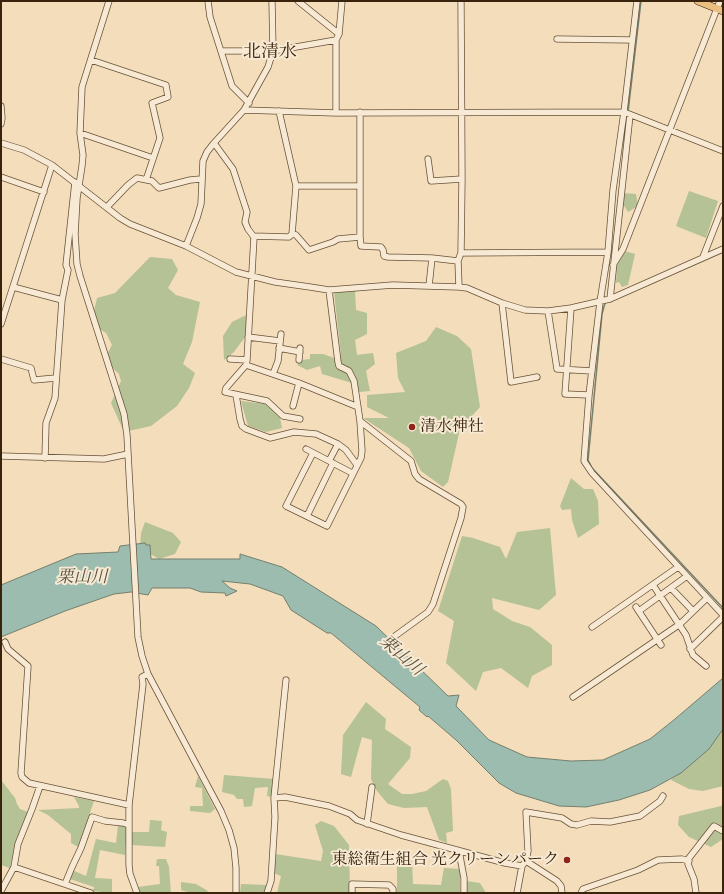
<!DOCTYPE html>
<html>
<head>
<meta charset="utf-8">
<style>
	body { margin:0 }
	#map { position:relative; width:724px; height:894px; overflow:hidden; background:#f3ddbb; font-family:"Libre Bodoni",serif }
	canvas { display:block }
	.frame { position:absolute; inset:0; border:2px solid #39230c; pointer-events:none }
</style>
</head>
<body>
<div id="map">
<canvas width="724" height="894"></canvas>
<div class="frame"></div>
</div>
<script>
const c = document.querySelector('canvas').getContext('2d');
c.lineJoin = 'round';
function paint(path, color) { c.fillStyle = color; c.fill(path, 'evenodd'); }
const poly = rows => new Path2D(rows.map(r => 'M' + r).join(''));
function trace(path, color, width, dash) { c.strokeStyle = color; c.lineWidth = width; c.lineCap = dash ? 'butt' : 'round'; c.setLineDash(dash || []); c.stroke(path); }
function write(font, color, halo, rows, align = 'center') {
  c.font = font + ' "Libre Bodoni","Noto Serif JP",serif'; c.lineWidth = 4; c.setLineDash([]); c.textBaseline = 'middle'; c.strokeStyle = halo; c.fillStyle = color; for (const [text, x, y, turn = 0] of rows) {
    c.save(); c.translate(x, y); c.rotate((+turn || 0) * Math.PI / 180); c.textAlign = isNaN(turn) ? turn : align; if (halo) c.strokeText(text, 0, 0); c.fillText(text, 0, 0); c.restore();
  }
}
paint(poly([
	[689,191,718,201,706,238,676,226],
	[623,193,636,194,638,206,628,212,623,204],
	[618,249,635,254,628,285,622,287,619,282,616,283],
	[150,257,172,259,178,270,168,288,176,295,200,302,192,342,183,364,195,373,189,388,177,406,151,426,124,432,111,403,121,381,119,374,104,360,112,345,106,333,91,324,97,298,115,293],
	[355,291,356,310,367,313,367,334,355,340,357,355,373,353,375,364,366,371,370,391,358,392,352,383,322,374,320,366,307,370,297,365,302,360,310,359,310,354,323,354,334,358,341,355,334,292],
	[248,314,245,337,234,352,224,360,223,336,232,322],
	[436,327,457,336,471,349,480,407,460,429,448,482,443,487,421,471,409,448,363,418,389,418,367,407,367,395,405,392,398,378,396,353,426,341],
	[241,401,265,404,280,418,282,428,266,432,248,426],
	[571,478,584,489,593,489,598,501,599,524,578,538,572,520,571,509,562,510,560,506],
	[145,522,173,533,181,542,175,554,159,559,140,548,141,533],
	[550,528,556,595,539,610,492,598,493,609,512,621,530,627,552,645,552,665,532,676,528,688,501,668,483,672,476,691,446,663,454,621,438,611,462,536,473,538,500,547,506,559,517,532],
	[366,702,386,719,385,729,411,747,410,758,388,784,402,794,412,794,426,791,443,779,448,781,451,789,453,831,446,833,447,843,439,840,427,807,404,808,388,804,377,791,371,779,372,740,362,737,351,777,341,774,343,735],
	[723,721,723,786,703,791,689,789,671,780],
	[224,775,274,779,272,797,267,796,268,787,255,788,252,806,244,807,243,799,237,799,234,795,222,792],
	[198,776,215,809,210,813,190,811,190,806,203,806,202,788,195,787],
	[1,780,15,798,17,804,20,809,28,812,16,840,10,868,1,865],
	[74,797,94,801,78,847,71,843,71,834,48,815,38,810,79,808,79,806],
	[723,804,723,839,711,847,689,837,678,825,679,816,721,806],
	[150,820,162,821,161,830,167,832,165,847,131,845,132,832,149,832],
	[321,821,334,826,349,845,350,893,277,893,281,876,274,873,275,854,321,861,323,851,315,825],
	[118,825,127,826,125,855,100,850,95,878,112,879,112,893,93,891,94,887,70,879,72,870,86,876,96,839,116,843],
	[157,859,166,859,169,867,171,893,140,893,138,887,160,884,159,866,156,866],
	[397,859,412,861,413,884,441,885,444,868,460,869,460,893,397,893],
	[467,881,480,883,486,893,467,893],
	[181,882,196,884,208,891,206,893,191,893,181,890],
	[241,884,267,885,265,893,240,893]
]), '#b4c295');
const water = poly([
	[145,543,146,545,150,545,151,559,240,559,240,554,282,567,376,626,448,696,459,695,456,706,489,740,527,757,571,761,603,760,650,739,675,719,723,678,723,729,709,749,681,773,650,790,619,800,586,807,559,806,516,793,499,783,456,740,428,716,427,717,419,710,420,707,331,633,327,633,291,610,283,596,250,584,222,581,230,588,237,591,226,596,225,593,201,592,190,588,152,588,148,595,131,592,114,594,65,611,1,637,1,585,76,554,118,552,120,546,145,543]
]);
paint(water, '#9bbcae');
trace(water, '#747f6d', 1);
trace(poly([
	[628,112,641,1],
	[605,303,602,314,588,460,592,468,723,608]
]), '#747f6d', 1.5);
const minor = poly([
	[109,1,82,87,80,133,83,155,82,166,77,198,75,234,77,264,80,276,124,414,127,435,138,637,142,656,148,674,221,811,229,830,234,848,236,868,236,893],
	[208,1,210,17,232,86,249,103],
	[298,1,339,34],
	[637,1,624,112,613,190,608,252,600,302,589,395,584,461,592,473,723,615],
	[557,39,632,40],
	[222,51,273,51,336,40],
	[91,60,166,85,168,97,152,103,160,138,146,180],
	[1,106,2,118,1,124],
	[244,110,336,113,624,112,723,151],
	[279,111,296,186],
	[360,112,360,237,361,246,381,247,383,250,384,256,388,257,432,258,458,261],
	[336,113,336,40,339,34,342,1],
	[80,133,153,158],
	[1,143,24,150,52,165,120,218,130,224,186,246,236,272,275,282,310,287,329,290,393,285,459,287,467,288,502,303,525,310,548,311,571,308,610,299,723,249],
	[214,143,233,169,247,212,245,222,248,229,254,237,247,360,246,365,226,388,225,392,267,401,283,416,300,419],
	[428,159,431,181,462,179],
	[1,177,44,192],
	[107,207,128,185,137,178,152,181,159,188,190,180,201,179],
	[292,234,296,235,309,250,333,242,338,239,360,237],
	[253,236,289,237,292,234,296,186,360,186],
	[186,246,197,218,201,204,203,161,207,152,214,143,244,110,268,67,273,51,272,1],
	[461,253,608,252],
	[703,257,723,206],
	[613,265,623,249,720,1],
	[429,286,432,258],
	[13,287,62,300],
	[459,287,458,261,461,253,462,179,461,1],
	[610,299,630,115],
	[502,303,511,382,537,377],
	[571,308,565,394,589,395],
	[548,311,557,369,592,371],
	[1,324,52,165],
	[248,337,280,341],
	[279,348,300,352],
	[1,359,31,368,34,380,56,378],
	[230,359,247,360],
	[299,360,300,348],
	[246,365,299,383,358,407],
	[273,374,278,361,281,334],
	[236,395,240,419,242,426,246,429,270,438,294,432,316,434,338,444,346,450,357,465],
	[293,406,299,383],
	[360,421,411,461,415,474,419,479,461,504,463,507,461,518,433,604,428,612,395,636],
	[306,449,352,473],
	[313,453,286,506,327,526,361,458,362,451,360,421,354,381,349,371,339,366,338,362,329,290],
	[1,456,104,459,128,454],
	[45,458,46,423,55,398,62,300,68,270,66,265,75,182],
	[329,461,338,444],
	[307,516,333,463],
	[653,585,686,635,693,655,706,666],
	[671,588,693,611],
	[636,607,661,645],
	[639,611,687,576],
	[592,627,678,567],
	[5,642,8,649,28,666,21,773,22,777,29,783,129,805],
	[690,649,723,617],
	[573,697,680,624,707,598],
	[274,798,285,797,329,806,350,814,357,820,401,835,505,863,522,866],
	[367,824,372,787],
	[459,851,464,878,464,893],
	[526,861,557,881,561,886,562,893],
	[14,867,91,893],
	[65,884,72,867,81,848,92,817,105,821,123,823,129,825],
	[1,891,14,867,18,844,32,809,40,786],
	[137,893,130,874,129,865,129,805,143,684,142,677,148,674],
	[267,893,271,881,275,817,274,798,286,680],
	[352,893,352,884,389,885,393,889,393,893],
	[517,893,522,866,526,861,528,851,526,812,562,818,571,824,577,825,591,821,610,822,640,816,660,801,663,796],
	[581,893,583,889,638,870,658,860,682,859,689,861],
	[696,893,694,879,688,864,689,858,714,826,723,831]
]);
const major = poly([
	[698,1,723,11]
]);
trace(minor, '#685238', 7);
trace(major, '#39230c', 8);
trace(minor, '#f7e9d3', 5.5);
trace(major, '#eabe7e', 7);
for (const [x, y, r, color] of [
	[412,427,4,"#8f2418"],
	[567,860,4,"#8f2418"]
]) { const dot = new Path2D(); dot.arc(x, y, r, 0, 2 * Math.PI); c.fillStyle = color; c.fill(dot); trace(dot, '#f7e9d3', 1.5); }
write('16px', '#39230c', '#f7e9d3', [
	["清水神社",420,427],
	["東総衛生組合 光クリーンパーク",559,860,"right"]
], 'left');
write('italic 17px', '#56513d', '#f7e9d3', [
	["栗山川",82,578],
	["栗山川",401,656,41]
]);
write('18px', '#39230c', '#f7e9d3', [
	["北清水",270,53]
]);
</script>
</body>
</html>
